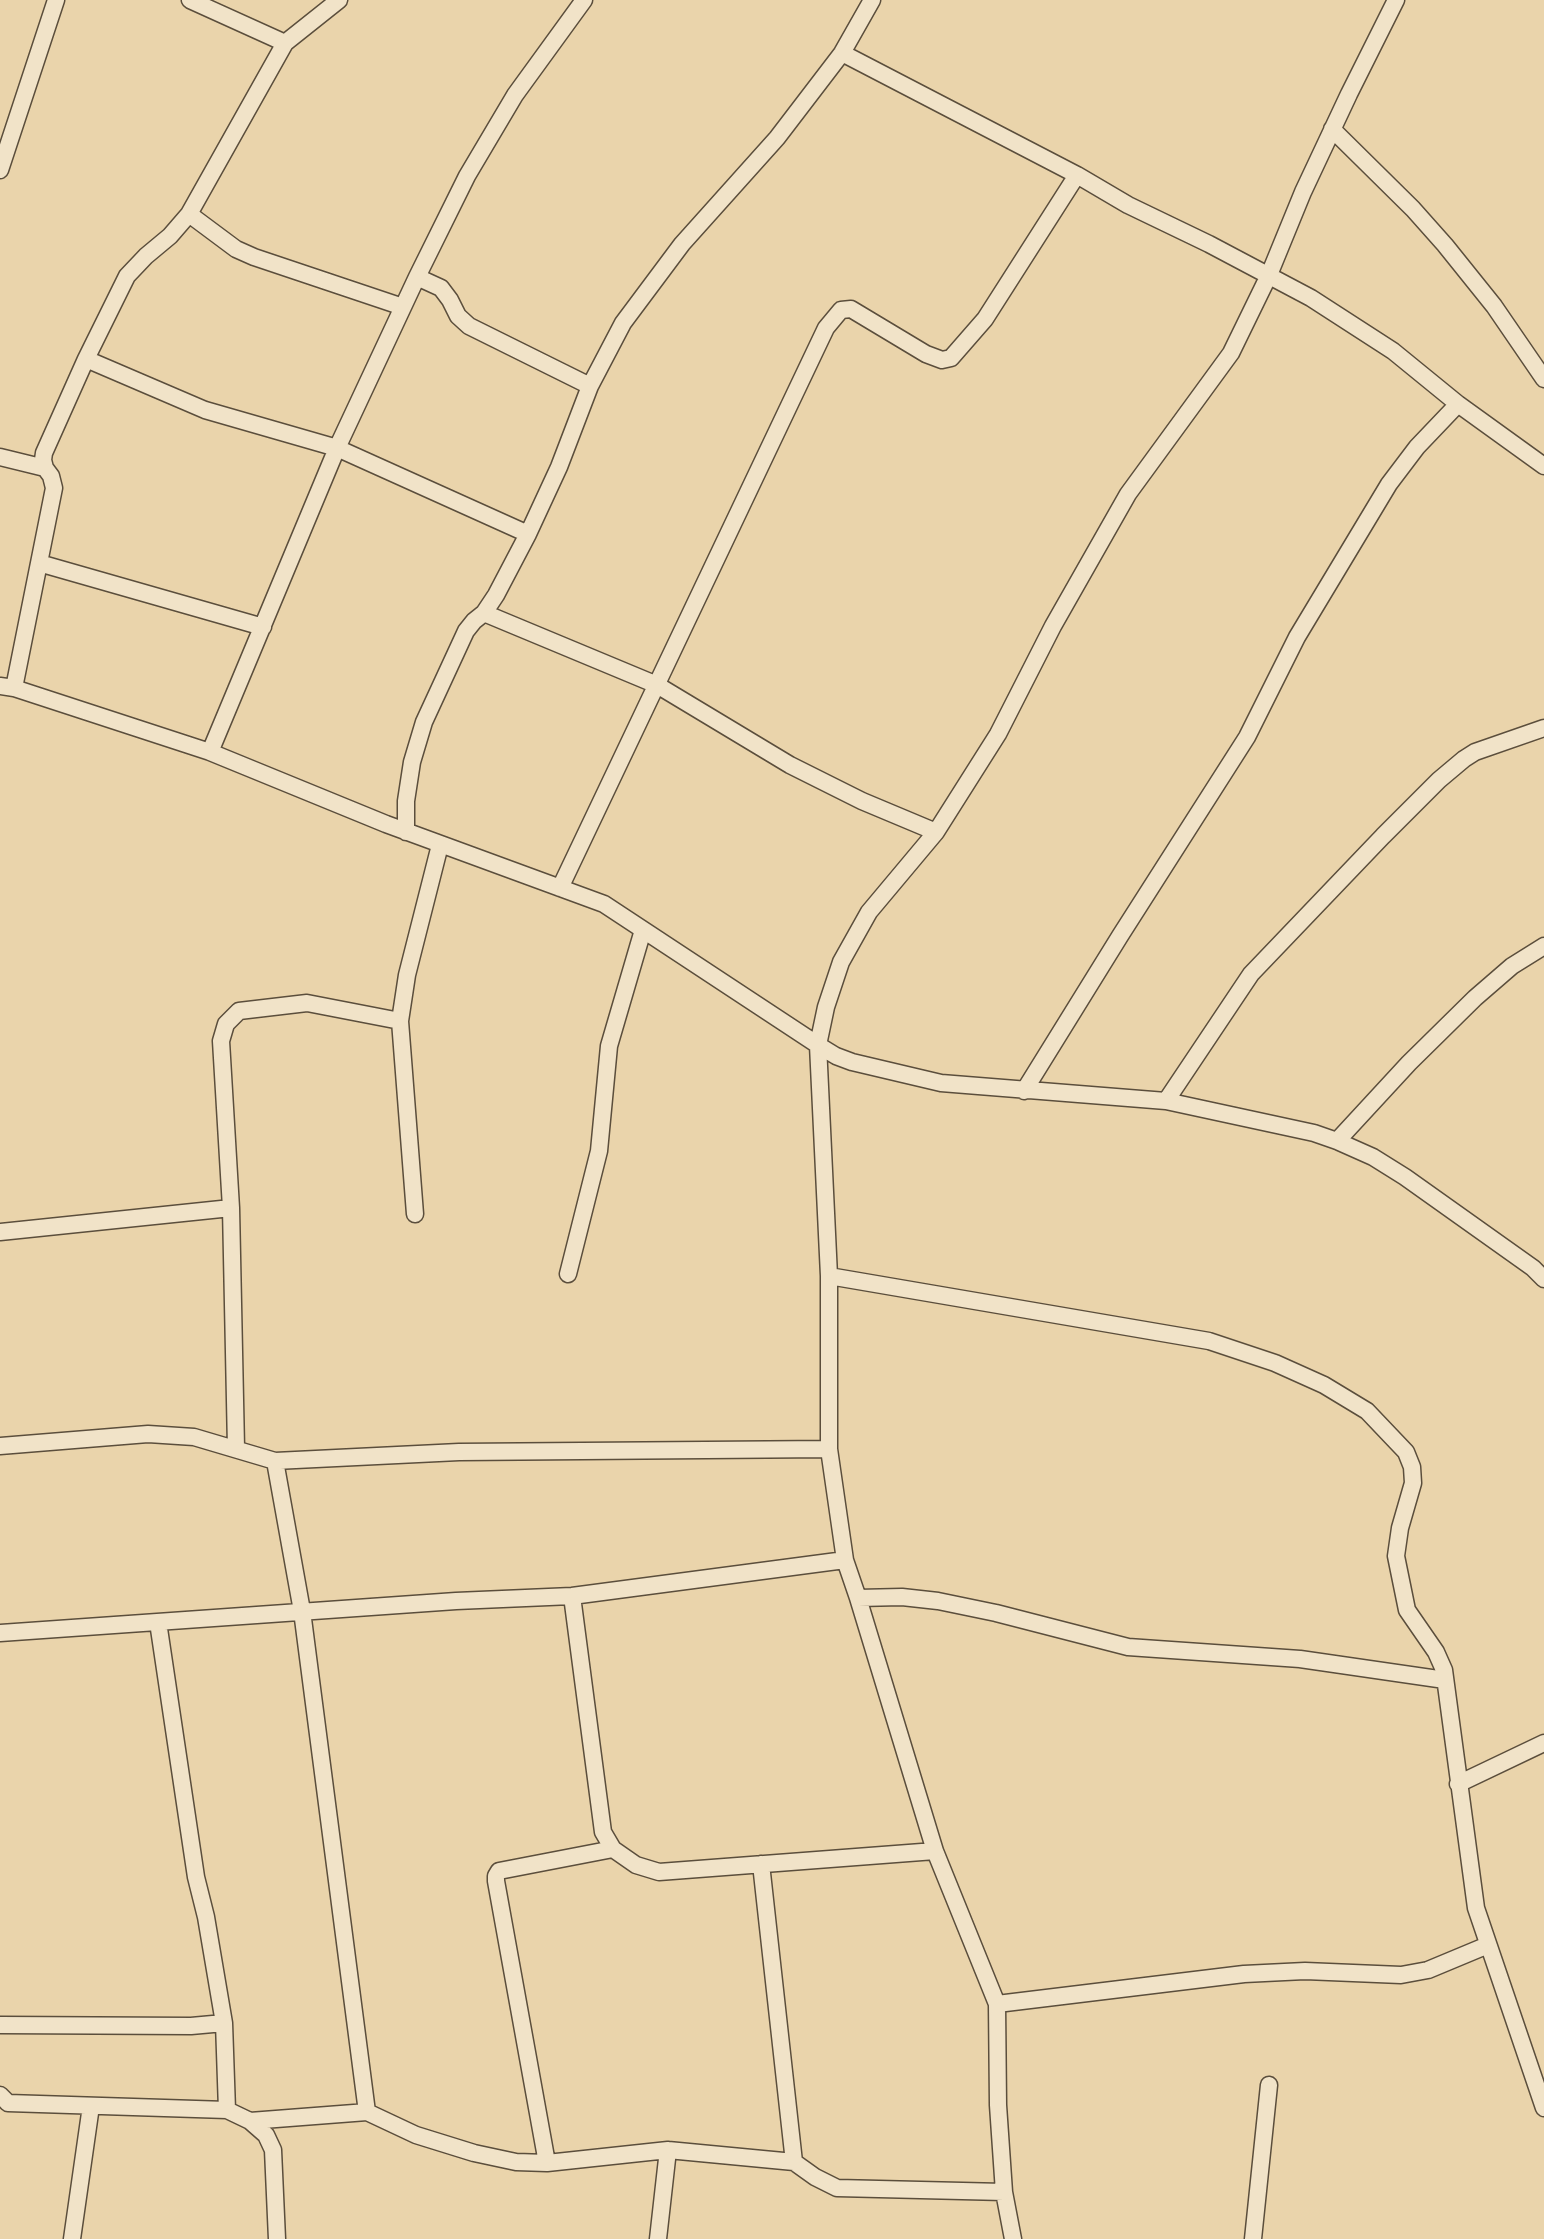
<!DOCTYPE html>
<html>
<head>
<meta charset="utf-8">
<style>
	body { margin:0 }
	canvas { display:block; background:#ead4ab }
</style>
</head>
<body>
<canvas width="1544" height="2239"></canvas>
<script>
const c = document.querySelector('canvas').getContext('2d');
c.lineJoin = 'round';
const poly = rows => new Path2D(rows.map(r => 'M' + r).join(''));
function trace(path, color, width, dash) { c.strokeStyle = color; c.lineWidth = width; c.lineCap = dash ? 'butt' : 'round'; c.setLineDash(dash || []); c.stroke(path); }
const street = poly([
	[190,0,285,43],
	[842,53,1077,175,1128,205,1209,244,1311,298,1393,351,1458,404,1544,466],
	[1332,129,1413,209,1445,245,1494,306,1544,379],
	[0,170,56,0],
	[189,214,236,249,254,257,403,307],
	[417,277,441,288,450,300,458,316,469,326,590,386],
	[86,359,205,410,337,448,528,534],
	[0,457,45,468],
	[39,563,263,627],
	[484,613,657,685,790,765,862,801,936,832],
	[0,686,14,688,210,752,386,824,604,904,818,1045,836,1056,852,1062,941,1083,1166,1101,1314,1133,1337,1141,1373,1157,1405,1177,1533,1268,1544,1279],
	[14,688,54,488,51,476,45,468,43,460,44,453,86,359,127,276,146,256,170,236,189,214,285,43,339,0],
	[210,752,337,448,417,277,467,176,515,95,584,0],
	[406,832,406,801,412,762,424,722,466,631,474,621,484,613,496,595,528,534,559,467,590,386,623,323,682,244,777,138,842,53,872,0],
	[560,888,826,328,841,310,851,309,926,354,942,360,951,358,985,319,1077,175],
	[1024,1091,1120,936,1247,737,1297,637,1389,484,1417,447,1458,404],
	[1166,1101,1251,974,1383,836,1439,780,1464,759,1475,752,1544,728],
	[1337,1141,1409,1063,1475,998,1512,966,1544,946],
	[415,1214,400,1021,407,975,440,845],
	[0,1232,231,1208],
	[568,1274,599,1151,609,1046,643,930],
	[829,1276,1209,1341,1275,1363,1324,1385,1367,1411,1406,1452,1412,1467,1413,1483,1400,1528,1396,1556,1407,1610,1436,1652,1444,1670,1476,1908,1544,2108],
	[0,1446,148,1434,194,1437,275,1461,459,1452,829,1449],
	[236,1448,231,1208,221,1041,226,1024,239,1011,307,1003,400,1021],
	[275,1461,302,1611,367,2112],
	[572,1596,603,1832,613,1849,636,1865,659,1872,935,1851],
	[858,1598,902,1597,938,1601,996,1613,1128,1647,1300,1659,1445,1680],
	[158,1622,196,1877,206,1917,224,2023,227,2110],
	[0,1633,456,1601,572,1596,845,1560],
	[1458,1784,1544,1743],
	[761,1864,794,2162],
	[997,2004,1244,1974,1305,1971,1401,1975,1428,1970,1488,1945],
	[0,2025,191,2026,224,2023],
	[0,2095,8,2103,227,2110,250,2121,266,2135,273,2150,277,2239],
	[250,2121,367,2112,416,2135,474,2153,516,2162,547,2163,668,2150,794,2162,815,2177,837,2188,1004,2192],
	[547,2163,496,1881,496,1876,499,1871,613,1849],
	[72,2239,91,2106],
	[658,2239,668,2150],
	[1013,2239,1004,2192,998,2105,997,2004,935,1851,858,1598,845,1560,829,1449,829,1276,818,1045,826,1007,841,962,869,912,936,832,998,734,1053,626,1128,494,1231,353,1269,275,1303,192,1349,94,1396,0],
	[1253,2239,1269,2085]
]);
trace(street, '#5b4e3c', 19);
trace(street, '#f1e3c8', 16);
</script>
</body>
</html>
